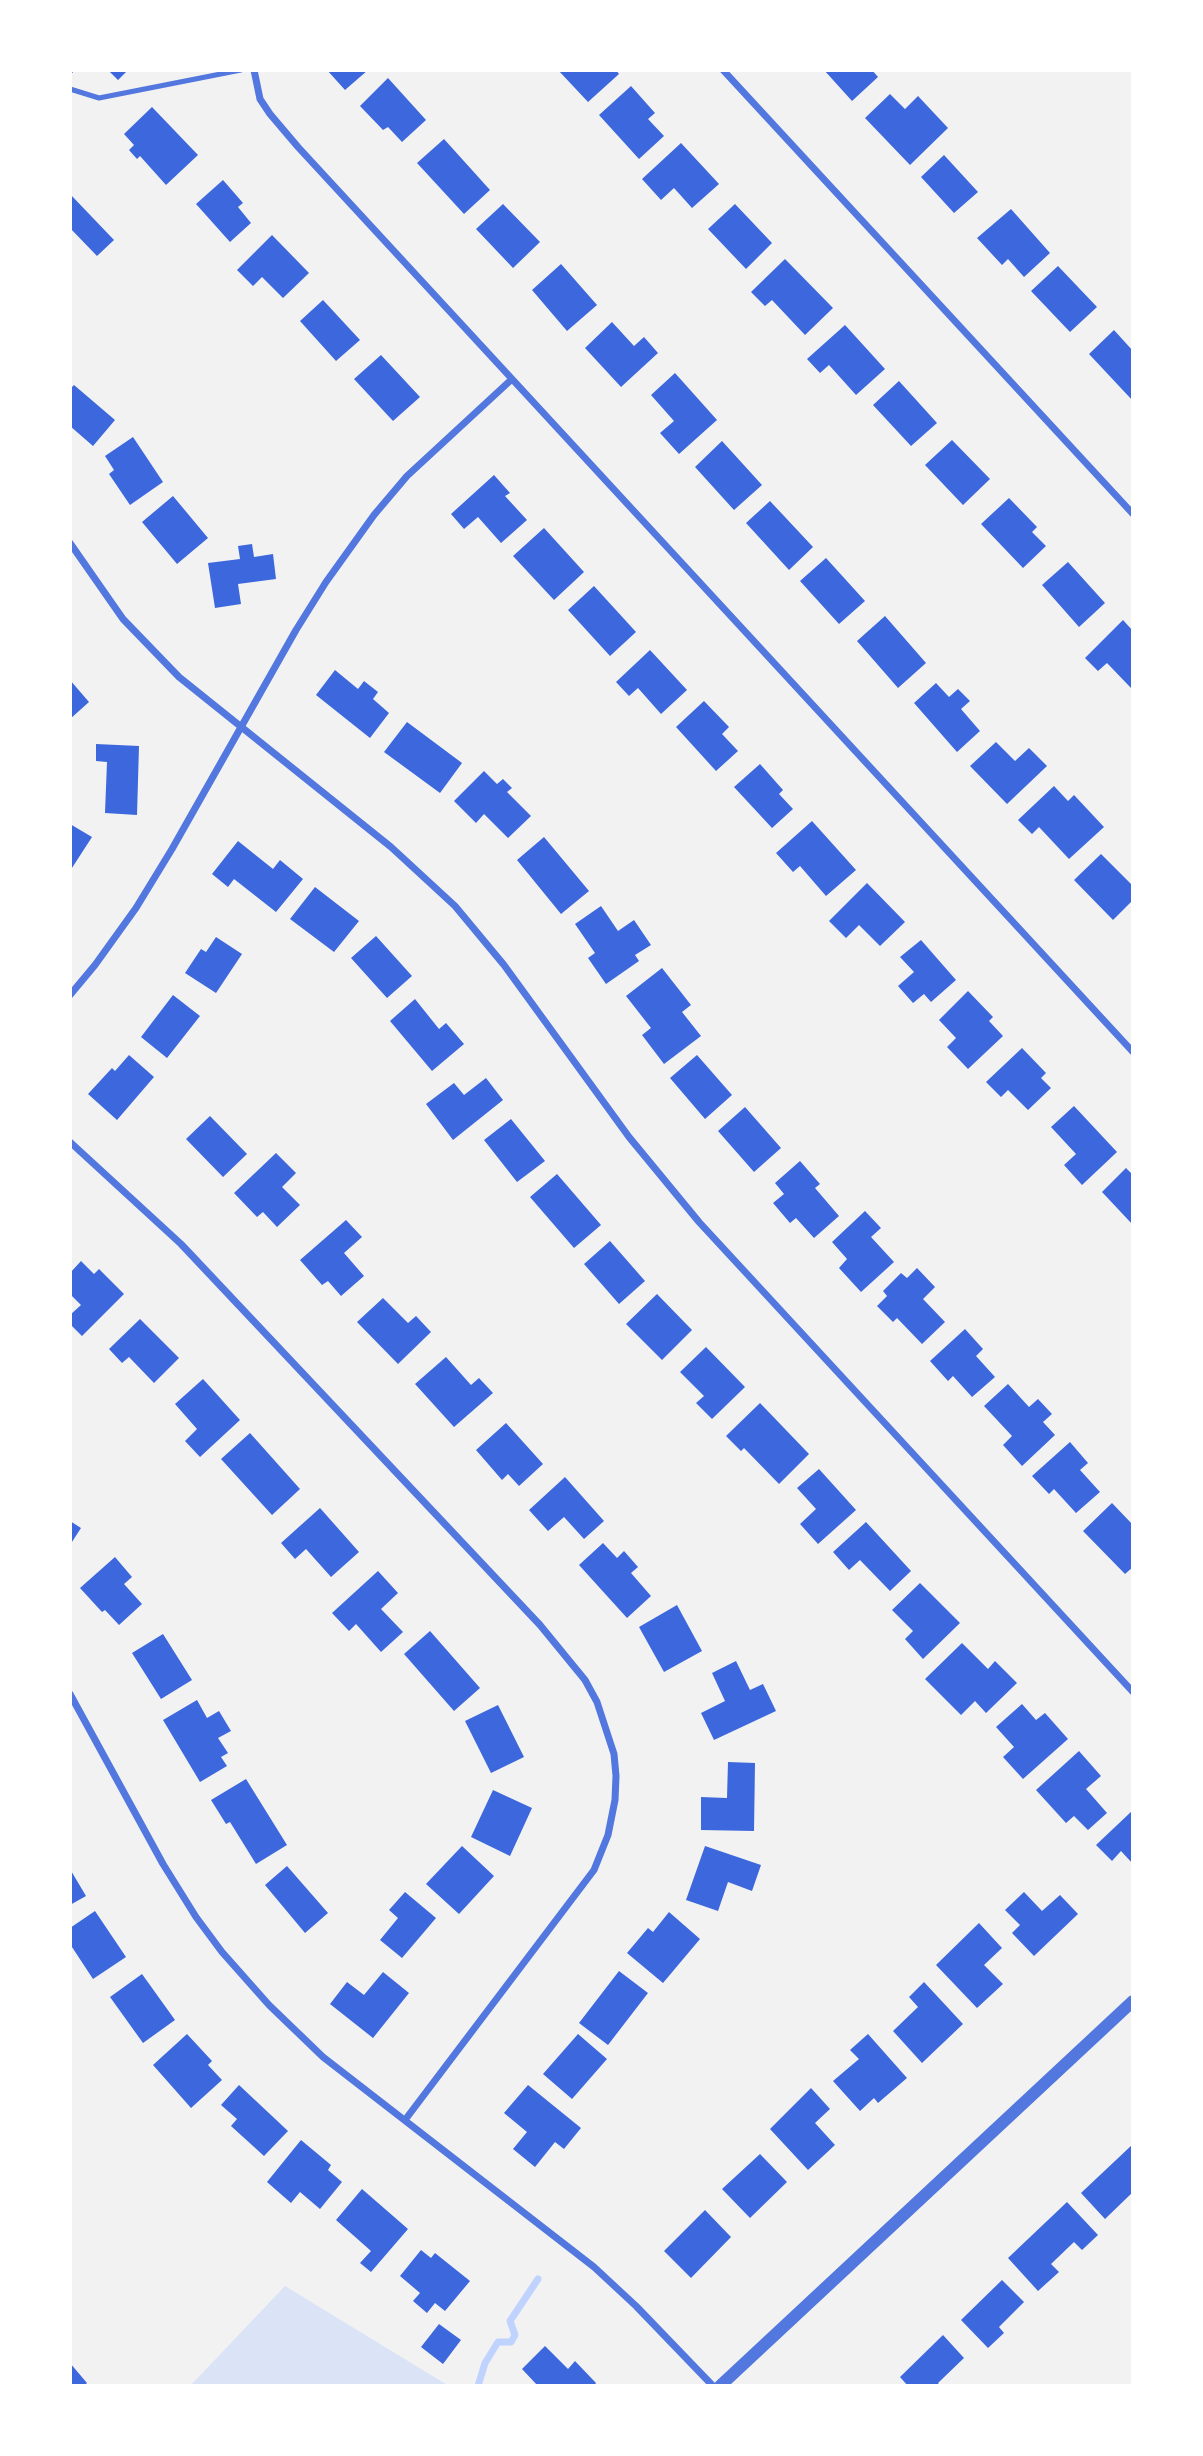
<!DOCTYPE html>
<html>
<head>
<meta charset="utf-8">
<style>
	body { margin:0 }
	#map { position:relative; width:1203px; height:2456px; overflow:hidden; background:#f2f2f2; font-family:"Noto Sans",sans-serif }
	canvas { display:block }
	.frame { position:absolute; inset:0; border:72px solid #fff; pointer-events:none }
</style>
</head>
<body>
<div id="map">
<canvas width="1203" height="2456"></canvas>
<div class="frame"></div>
</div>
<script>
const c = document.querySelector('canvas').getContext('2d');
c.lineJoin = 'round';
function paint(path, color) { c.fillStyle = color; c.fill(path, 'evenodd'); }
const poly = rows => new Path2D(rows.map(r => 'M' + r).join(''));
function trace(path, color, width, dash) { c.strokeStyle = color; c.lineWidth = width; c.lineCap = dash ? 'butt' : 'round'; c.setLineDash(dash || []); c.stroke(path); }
paint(poly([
	[285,2286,449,2386,190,2386]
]), '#dbe4f7');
trace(poly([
	[478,2386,485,2363,498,2342,511,2342,515,2335,510,2321,538,2279]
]), '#bfd3fe', 7);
paint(poly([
	[108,70,128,70,118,80],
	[327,70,368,70,345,90],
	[558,70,616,70,619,74,588,102],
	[824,70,872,70,878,77,852,101],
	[388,78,426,120,402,142,388,127,383,130,360,106],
	[631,86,655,113,648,119,664,136,639,159,599,115],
	[890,94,905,109,918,96,948,128,910,165,865,118],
	[152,107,198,155,166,185,140,156,137,159,129,150,134,145,124,134],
	[444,139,490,190,464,214,417,163],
	[681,143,719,184,692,208,674,188,661,200,642,179],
	[944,155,978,192,954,213,921,177],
	[223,180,243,203,238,207,251,223,230,242,196,204],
	[70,194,114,240,97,256,70,228],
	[503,204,540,242,513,268,476,229],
	[735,204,772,243,746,269,708,229],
	[1011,209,1050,253,1024,277,1008,259,1002,265,977,238],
	[272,235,309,273,283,298,262,277,253,286,237,270],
	[785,259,833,308,805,335,772,300,765,306,751,292],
	[561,264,597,305,567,331,532,290],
	[1058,266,1097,307,1070,332,1031,291],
	[323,300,360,340,336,361,300,321],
	[612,322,634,346,644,337,658,353,621,387,585,348],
	[845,325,885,369,856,395,829,365,820,373,807,359],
	[1114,330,1133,351,1133,401,1089,354],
	[381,355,420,397,393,421,354,379],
	[675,373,717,420,679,454,660,433,674,421,651,395],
	[899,381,937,423,911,446,873,405],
	[74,385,115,420,93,446,70,426,70,389],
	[133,437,163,482,130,505,109,474,114,470,105,456],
	[952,440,990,479,963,505,925,465],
	[722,441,762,485,734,510,695,467],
	[494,475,510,493,505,496,527,520,501,543,478,517,464,529,451,514],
	[173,496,208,538,177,564,142,522],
	[1009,498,1037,527,1032,532,1046,546,1023,568,981,524],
	[770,501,813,547,789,570,746,523],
	[544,528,584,572,554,600,513,556],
	[252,544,254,557,273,554,276,579,238,584,241,604,215,608,208,563,240,559,238,546],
	[826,558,865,601,839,624,800,581],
	[1068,562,1105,603,1079,627,1042,585],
	[594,586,636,632,610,656,568,610],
	[885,616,926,663,898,688,857,641],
	[1123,620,1133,631,1131,688,1107,663,1098,671,1085,658],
	[650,650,687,690,661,714,638,688,629,696,616,682],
	[335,670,358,689,364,681,378,692,373,699,389,713,370,738,316,695],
	[70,680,89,702,70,719],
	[936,683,949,697,958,689,970,701,961,709,980,731,957,752,914,703],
	[704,701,729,727,722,734,738,751,716,771,676,727],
	[407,722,462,763,440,793,384,752],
	[996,742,1015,761,1029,748,1047,766,1007,804,970,766],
	[96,744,139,746,137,815,105,813,107,762,96,761],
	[760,764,783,790,779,794,793,809,772,828,734,787],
	[484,771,497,784,503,779,512,788,507,792,531,816,508,838,484,814,476,823,454,801],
	[1054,786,1068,801,1074,795,1104,827,1069,859,1039,827,1032,834,1018,820],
	[812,821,856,870,826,896,800,866,793,872,776,853],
	[70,824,92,837,70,871],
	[544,837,589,891,561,914,517,860],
	[238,841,273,869,280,860,303,879,276,912,234,879,228,887,212,874],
	[1101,854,1133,886,1133,900,1113,920,1074,880],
	[867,883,905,922,880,946,859,925,846,938,829,921],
	[315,887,359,921,334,952,290,919],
	[601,906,618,931,634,920,651,945,635,955,639,961,606,984,588,958,595,953,575,924],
	[376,936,412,976,387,998,351,958],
	[216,937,242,954,216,993,185,973,201,949,206,952],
	[921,940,956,980,931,1002,924,994,913,1003,898,986,914,972,900,957],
	[662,968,691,1005,682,1012,701,1036,664,1064,642,1035,651,1028,626,996],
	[968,991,993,1017,989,1021,1003,1036,968,1069,947,1047,956,1038,939,1020],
	[173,995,200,1016,167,1058,141,1037],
	[415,999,439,1029,446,1023,464,1044,432,1071,390,1021],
	[1022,1048,1046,1073,1041,1078,1051,1088,1028,1110,1008,1090,1001,1097,986,1082],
	[129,1055,154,1077,117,1120,88,1094,112,1068,115,1071],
	[697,1055,732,1095,705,1119,670,1078],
	[486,1078,503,1100,453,1140,426,1104,454,1083,464,1095],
	[1074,1106,1117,1152,1082,1185,1064,1165,1076,1154,1051,1127],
	[745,1107,781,1148,754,1172,718,1131],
	[210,1116,247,1154,223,1177,186,1139],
	[511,1119,545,1161,517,1182,484,1140],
	[276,1153,296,1173,282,1187,300,1205,277,1227,263,1212,257,1217,234,1193],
	[800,1161,820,1184,815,1188,839,1216,814,1238,796,1218,790,1223,773,1203,784,1194,775,1183],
	[1126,1168,1133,1175,1133,1225,1102,1192],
	[557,1174,601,1225,574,1248,530,1197],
	[865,1211,881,1228,871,1237,894,1262,861,1292,839,1268,847,1259,832,1242],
	[346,1220,362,1237,344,1253,364,1276,341,1296,328,1281,322,1285,300,1260],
	[610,1241,645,1281,619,1304,584,1264],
	[81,1261,94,1274,99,1269,124,1294,82,1336,70,1324,70,1315,81,1305,70,1294,70,1273],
	[917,1268,935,1287,923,1299,945,1322,922,1344,897,1318,893,1322,877,1306,887,1296,883,1291,901,1273,907,1278],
	[657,1294,692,1330,662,1360,626,1324],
	[383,1298,408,1323,416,1316,431,1332,398,1364,357,1322],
	[140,1319,179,1358,154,1383,129,1357,122,1363,109,1349],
	[965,1329,983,1349,976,1356,995,1377,972,1397,953,1376,948,1381,930,1361],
	[706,1347,745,1387,712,1419,696,1403,704,1396,680,1372],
	[446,1357,471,1385,479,1378,493,1393,454,1427,415,1384],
	[203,1379,240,1420,200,1457,185,1441,197,1429,175,1404],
	[1008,1384,1029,1407,1038,1399,1052,1414,1043,1422,1055,1435,1022,1466,1003,1445,1012,1436,984,1406],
	[760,1403,809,1454,779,1484,744,1448,741,1451,726,1436],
	[506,1423,543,1464,519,1486,508,1474,502,1480,476,1450],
	[250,1433,300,1489,272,1515,221,1459],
	[1070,1442,1088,1463,1080,1470,1100,1492,1076,1513,1054,1489,1049,1494,1032,1476],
	[819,1469,856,1510,818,1544,800,1524,816,1509,797,1488],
	[565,1477,604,1521,584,1539,564,1517,548,1531,529,1510],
	[1112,1503,1133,1525,1133,1567,1125,1574,1083,1531],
	[320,1508,359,1552,331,1577,306,1549,295,1559,281,1543],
	[70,1521,81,1528,70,1545],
	[866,1522,911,1571,890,1591,860,1560,849,1570,833,1552],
	[603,1543,617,1558,624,1551,638,1567,631,1573,651,1596,627,1618,579,1565],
	[115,1557,132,1577,124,1584,142,1604,119,1625,105,1610,102,1612,80,1588],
	[378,1571,398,1593,381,1609,403,1632,381,1652,356,1624,349,1631,332,1613],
	[920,1583,960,1623,923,1659,905,1639,913,1631,892,1610],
	[677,1605,702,1651,664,1672,639,1627],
	[430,1631,480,1688,454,1711,404,1654],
	[163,1634,192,1680,161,1699,132,1653],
	[962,1643,988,1669,995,1661,1017,1683,986,1713,975,1701,961,1715,925,1679],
	[736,1661,750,1690,763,1684,776,1711,714,1740,701,1713,725,1701,712,1673],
	[197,1700,207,1718,219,1711,231,1731,218,1738,228,1753,221,1757,227,1766,200,1782,163,1720],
	[1022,1704,1036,1720,1045,1713,1068,1739,1023,1779,1003,1757,1014,1747,996,1727],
	[498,1705,524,1757,491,1773,465,1721],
	[1079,1751,1101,1776,1086,1789,1107,1813,1088,1830,1074,1816,1066,1823,1036,1790],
	[728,1762,755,1763,754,1831,701,1830,701,1797,727,1798],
	[246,1779,287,1845,256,1864,230,1822,226,1824,211,1800],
	[493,1790,532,1808,510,1856,471,1837],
	[1133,1810,1133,1864,1121,1851,1112,1861,1096,1845],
	[462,1846,494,1876,459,1914,426,1884],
	[705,1846,761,1865,752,1891,728,1882,718,1911,686,1900],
	[287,1866,328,1913,305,1933,265,1885],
	[70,1869,86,1896,70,1905],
	[405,1892,436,1918,402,1958,380,1940,398,1918,389,1910],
	[1024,1892,1042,1911,1060,1895,1078,1914,1034,1956,1012,1933,1020,1925,1005,1910],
	[95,1911,126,1957,93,1979,70,1944,70,1928],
	[669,1912,700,1939,663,1983,627,1953,648,1928,653,1932],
	[979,1923,1002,1948,984,1965,1003,1984,977,2008,936,1965],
	[619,1971,648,1993,608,2045,579,2023],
	[383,1972,409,1993,373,2038,330,2004,347,1982,364,1995],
	[142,1974,175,2020,143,2043,110,1997],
	[924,1982,963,2024,922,2063,893,2031,918,2007,909,1997],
	[187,2034,212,2061,208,2065,222,2080,191,2108,153,2065],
	[578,2034,607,2059,572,2099,543,2074],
	[868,2034,907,2078,878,2103,874,2098,860,2111,833,2081,859,2059,850,2050],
	[239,2085,288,2131,264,2156,231,2126,237,2119,221,2105],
	[528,2085,581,2128,564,2149,555,2142,535,2167,513,2149,527,2132,504,2113],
	[811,2088,830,2109,815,2123,835,2145,808,2170,770,2129],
	[301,2140,331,2165,328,2170,342,2182,320,2209,300,2192,291,2203,267,2182],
	[1133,2144,1133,2192,1105,2219,1081,2193],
	[760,2154,787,2182,750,2218,722,2189],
	[362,2189,408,2229,371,2272,360,2263,371,2251,336,2220],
	[1067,2202,1098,2235,1082,2250,1074,2242,1051,2264,1059,2272,1038,2291,1008,2258],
	[705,2210,731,2237,691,2278,664,2251],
	[421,2250,431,2258,435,2253,470,2281,445,2311,435,2303,427,2313,413,2301,420,2293,400,2276],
	[1002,2280,1024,2302,999,2327,1004,2333,988,2348,961,2320],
	[439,2324,461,2340,443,2364,421,2347],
	[943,2335,964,2358,938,2383,940,2386,908,2386,900,2377],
	[545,2346,568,2369,575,2361,596,2383,594,2386,538,2386,522,2369],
	[70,2363,87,2383,84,2386,70,2386]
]), '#3d67dc');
trace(poly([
	[70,72,72,70]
]), '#1d4ed8', 4.5);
trace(poly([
	[70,89,99,98,241,70]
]), '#5277de', 5);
trace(poly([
	[254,70,260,99,270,114,298,147,1133,1052],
	[723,70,1133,514],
	[70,543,123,619,179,677,391,847,455,906,504,965,629,1137,699,1222,1133,1692],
	[70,995,95,965,136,908,172,849,296,630,326,582,374,515,407,476,512,379],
	[70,1142,181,1244,540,1625,585,1680,597,1702,614,1754,616,1776,615,1800,608,1835,594,1870,405,2120],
	[70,1694,163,1864,196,1917,222,1952,269,2005,323,2057,594,2267,636,2306,713,2386]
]), '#5277de', 7);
trace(poly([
	[720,2386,1133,2001]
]), '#5277de', 12);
</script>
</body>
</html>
